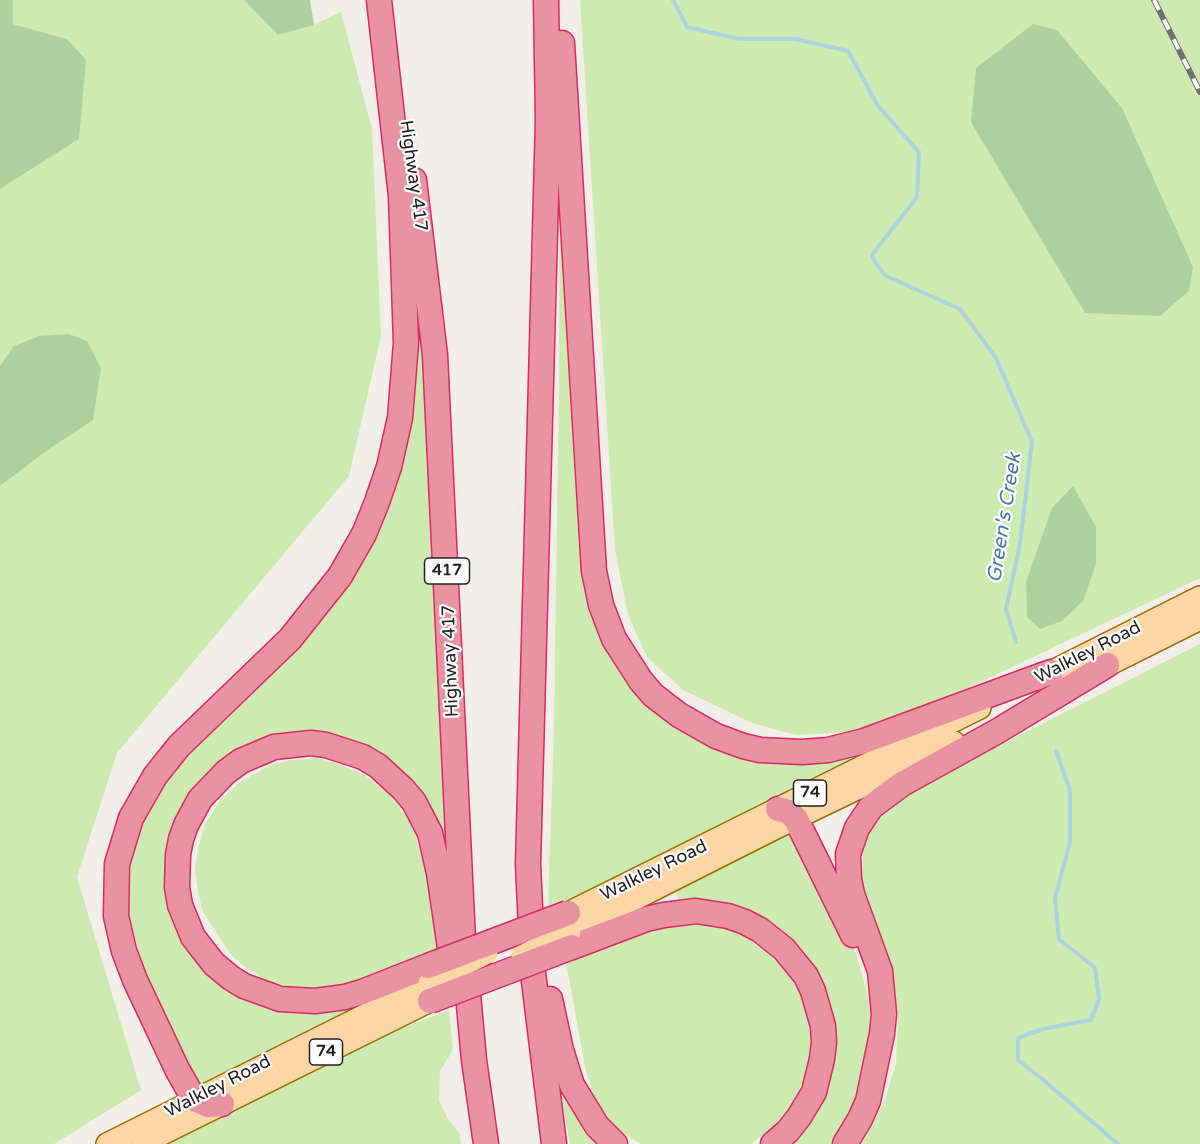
<!DOCTYPE html>
<html>
<head>
<meta charset="utf-8">
<style>
	body { margin:0 }
	canvas { display:block; background:#f2efe9 }
</style>
</head>
<body>
<canvas width="1200" height="1144"></canvas>
<script>
const c = document.querySelector('canvas').getContext('2d');
c.lineJoin = 'round';
function paint(path, color) { c.fillStyle = color; c.fill(path, 'evenodd'); }
const poly = rows => new Path2D(rows.map(r => 'M' + r).join(''));
function trace(path, color, width, dash) { c.strokeStyle = color; c.lineWidth = width; c.lineCap = dash ? 'butt' : 'round'; c.setLineDash(dash || []); c.stroke(path); }
function write(font, color, halo, rows, align = 'center') {
  c.font = font + ' "Varela Round",sans-serif'; c.lineWidth = 4.5; c.setLineDash([]); c.textBaseline = 'middle'; c.strokeStyle = halo; c.fillStyle = color; for (const [text, x, y, turn = 0] of rows) {
    c.save(); c.translate(x, y); c.rotate((+turn || 0) * Math.PI / 180); c.textAlign = isNaN(turn) ? turn : align; if (halo) c.strokeText(text, 0, 0); c.fillText(text, 0, 0); c.restore();
  }
}
paint(poly([
	[13,0,244,0,278,35,314,25,341,12,372,129,381,336,349,476,117,753,77,877,141,1090,54,1144,0,1144,0,189,79,139,67,39,13,24],
	[580,0,1200,0,1200,578,955,694,895,719,849,732,796,735,752,723,683,690,647,657,628,615,615,550],
	[560,168,583,494,619,664,725,748,878,750,584,895,548,905,554,727,559,382],
	[411,339,421,339,447,835,437,837,360,747,235,756,170,866,228,984,361,999,364,1005,199,1088,129,942,124,883,146,801,357,561],
	[1200,644,1200,1144,862,1144,884,1102,896,1064,898,1015,891,963,867,900,862,878,863,856,869,828,885,809,939,776],
	[317,758,341,765,366,776,389,794,406,816,415,834,424,866,442,949,355,989,312,993,265,980,246,968,231,955,203,912,198,893,195,868,199,845,205,824,219,802,240,782,270,765,291,760],
	[793,831,832,902,857,956,869,1001,872,1030,860,1093,833,1144,784,1144,827,1065,800,959,682,903,679,900,676,891],
	[695,921,728,927,775,956,794,975,804,998,810,1022,812,1041,810,1062,806,1076,790,1107,778,1123,751,1144,641,1144,621,1132,604,1116,595,1098,586,1072,566,962,622,940,667,926],
	[449,1010,453,1050,440,1071,439,1101,448,1119,459,1133,461,1144,163,1144,386,1034],
	[559,1084,566,1084,607,1144,570,1144]
]), '#cdebb0');
paint(poly([
	[0,0,13,0,13,24,67,39,86,60,79,139,0,189],
	[244,0,310,0,314,25,278,35],
	[1033,24,1057,30,1122,108,1193,267,1189,291,1160,316,1085,313,971,122,976,68],
	[69,334,87,341,101,368,93,420,49,449,0,486,0,366,14,346,39,336],
	[1073,486,1096,527,1096,564,1083,601,1062,621,1040,629,1027,617,1026,582,1052,508]
]), '#add19e');
trace(poly([
	[673,0,687,27,739,39,796,39,848,51,878,106,919,152,917,197,872,255,876,264,886,276,960,309,996,358,1032,442,1020,544,1006,609,1016,642],
	[1056,751,1070,790,1070,842,1055,898,1059,939,1095,968,1099,999,1091,1020,1043,1029,1018,1038,1018,1060,1041,1078,1118,1144]
]), '#aad3df', 4);
const major = poly([
	[1092,673,1200,619],
	[1037,679,1200,597],
	[568,913,980,708],
	[570,932,776,828,954,742],
	[107,1144,429,983],
	[142,1144,430,1001]
]);
const highway = poly([
	[546,0,548,120,528,864,533,973,554,1144],
	[562,43,594,571,601,605,614,639,641,681,653,695,679,715,716,736,743,746,760,750,802,752,828,750,864,741,1051,672],
	[414,180,435,355,463,940,474,1060,486,1144],
	[778,809,789,812,796,819,853,935],
	[572,947,646,919,664,915,696,911,728,916,745,922,760,930,784,949,806,976,813,991,823,1026,824,1042,822,1059,814,1092,799,1117,788,1131,773,1144],
	[428,966,362,992,345,997,315,1001,280,999,244,986,231,978,214,964,193,937,180,905,177,887,178,855,181,839,186,825,200,799,226,772,241,761,274,747,311,743,326,745,363,757,378,766,403,789,414,802,430,833,439,873,450,948],
	[550,999,561,1050,572,1085,597,1126,615,1144],
	[222,1104,208,1105,194,1099,177,1069,135,980,124,951,116,916,117,864,131,818,155,776,179,746,290,639,340,576,364,534,377,502,389,467,400,418,406,343,401,196,379,0],
	[845,1144,860,1119,868,1101,882,1034,884,1014,880,971,852,894,849,879,848,854,857,828,871,807,902,784,996,732,1107,665]
]);
trace(major, '#a06b00', 24);
trace(highway, '#dc2a67', 27);
trace(major, '#fcd6a4', 21);
trace(highway, '#e892a2', 24);
const rail = poly([
	[1154,0,1200,92]
]);
trace(rail, '#707070', 6);
trace(rail, '#fff', 4, [11]);
const majorBridge = poly([
	[522,956,570,932],
	[429,983,487,953]
]);
const highwayBridge = poly([
	[428,966,568,913],
	[430,1001,572,947]
]);
trace(majorBridge, '#a06b00', 24, []);
trace(highwayBridge, '#dc2a67', 27, []);
trace(majorBridge, '#fcd6a4', 21);
trace(highwayBridge, '#e892a2', 24);
for (const [x, y, w] of [
	[447,571,45],
	[810,793,33],
	[326,1052,33]
]) { const box = new Path2D(); box.roundRect(x - w / 2, y - 13, w, 26, 4.5); c.fillStyle = '#fff'; c.fill(box); trace(box, '#222', 1.5); }
write('bold 16px', '#222', null, [
	["417",447,571],
	["74",810,793],
	["74",326,1052]
]);
write('18px', '#222', '#fff', [
	["Highway 417",413,176,82],
	["Walkley Road",1088,653,-27],
	["Highway 417",451,661,-92],
	["Walkley Road",654,871,-26],
	["Walkley Road",218,1087,-27]
]);
write('italic 20px', '#4a7aab', '#fff', [
	["Green's Creek",1005,518,-81]
]);
</script>
</body>
</html>
